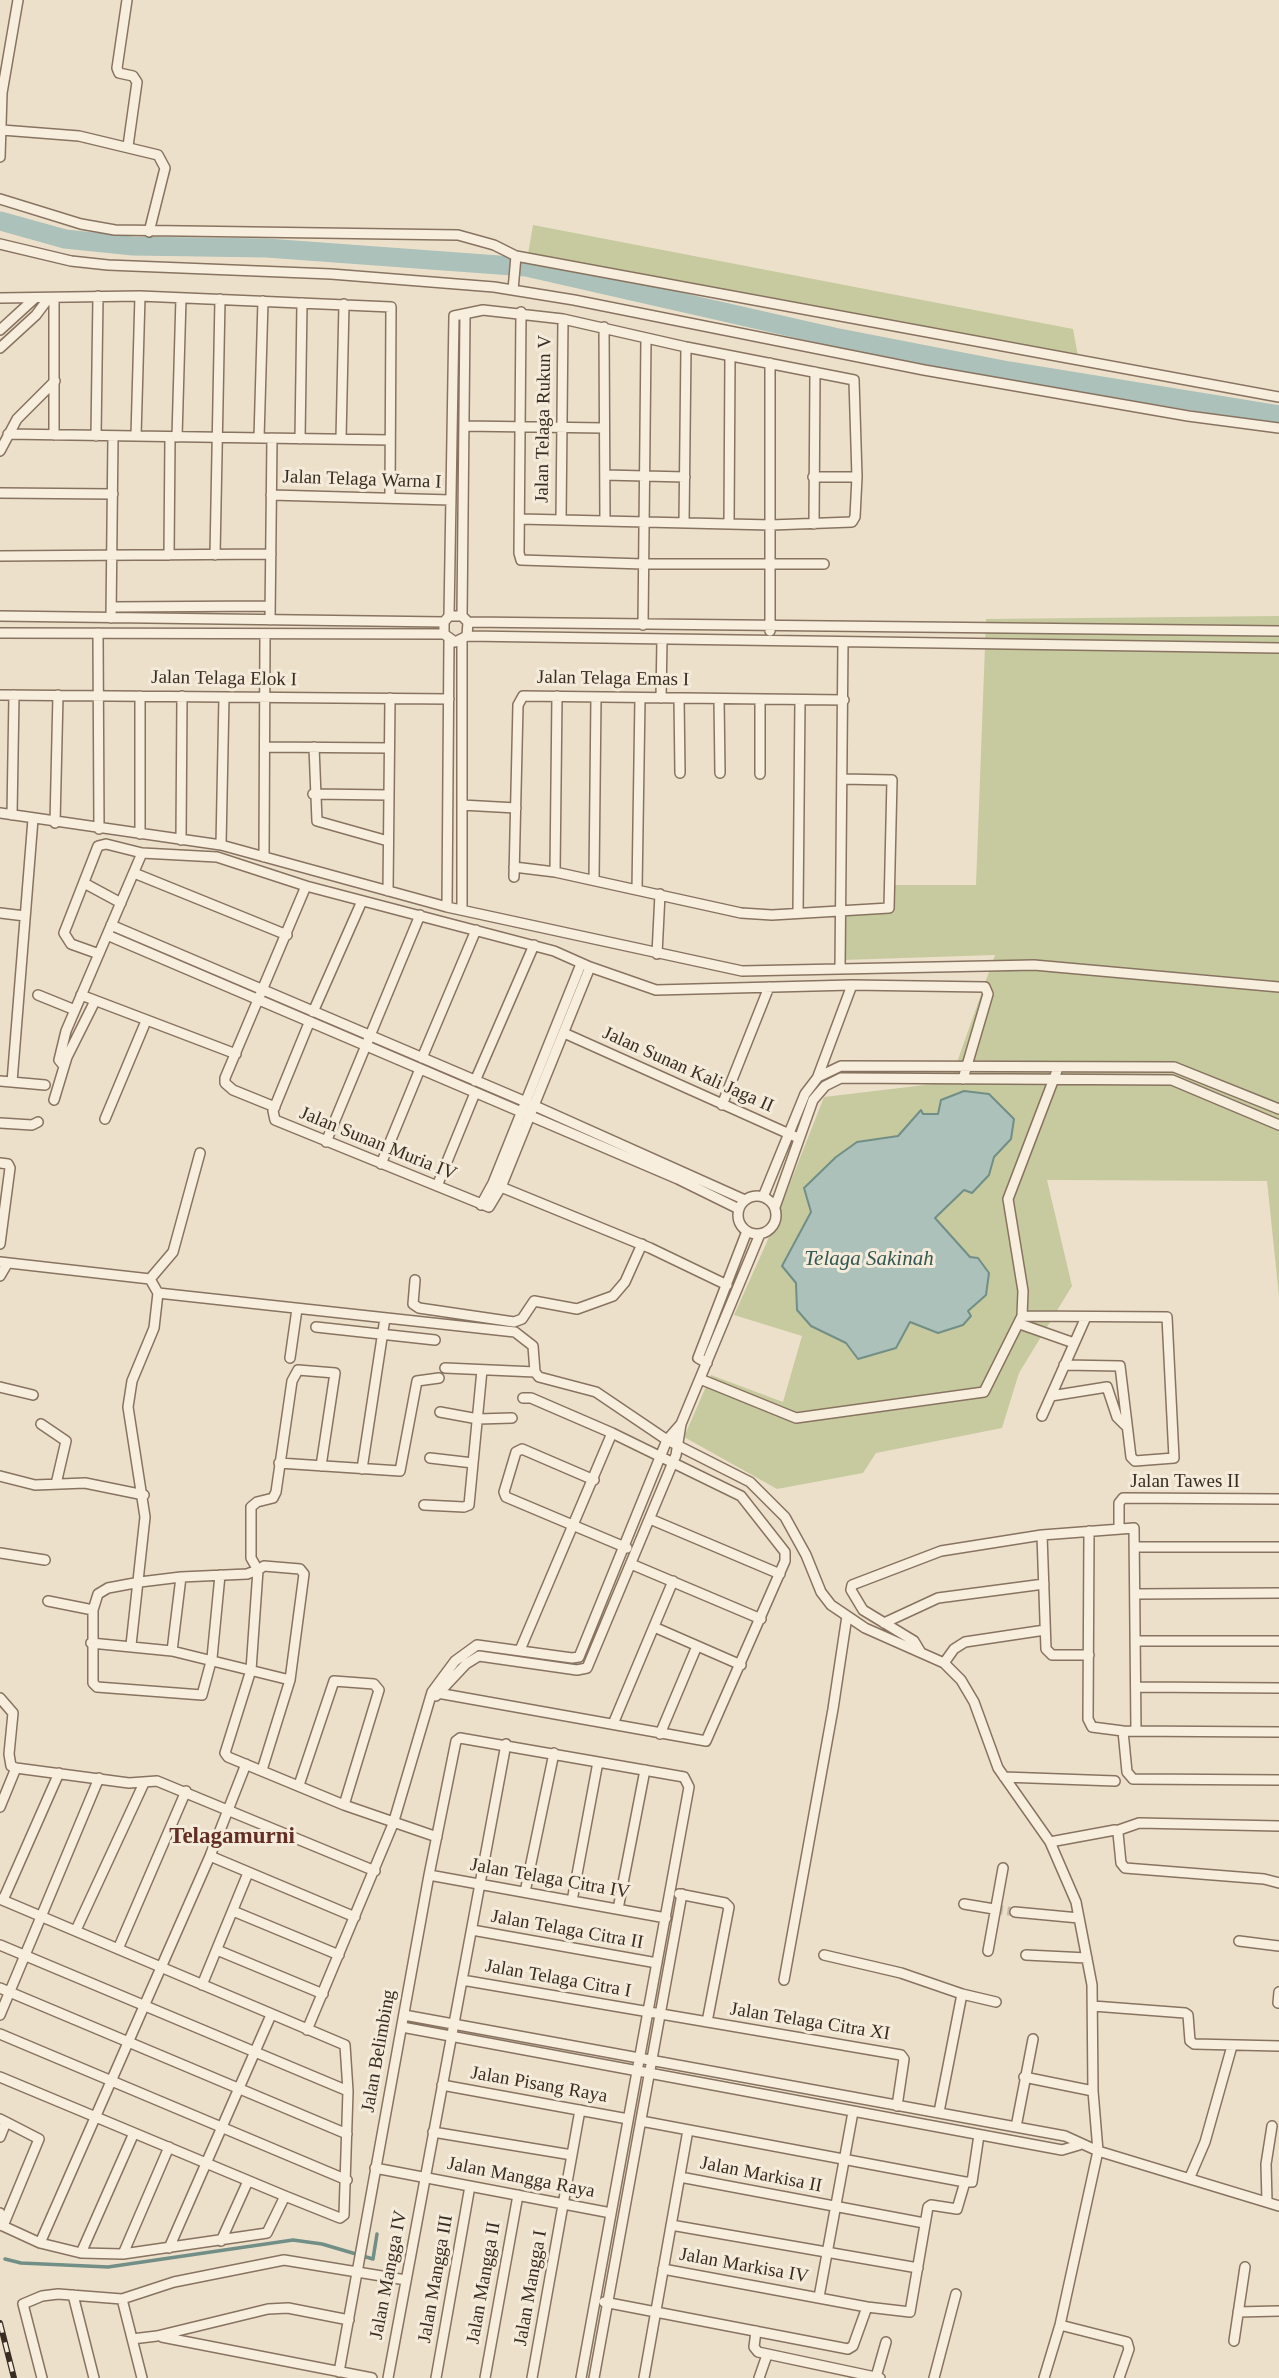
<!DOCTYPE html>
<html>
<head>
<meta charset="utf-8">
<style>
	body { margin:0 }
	canvas { display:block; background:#ece0cb }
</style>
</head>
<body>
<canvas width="1279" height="2378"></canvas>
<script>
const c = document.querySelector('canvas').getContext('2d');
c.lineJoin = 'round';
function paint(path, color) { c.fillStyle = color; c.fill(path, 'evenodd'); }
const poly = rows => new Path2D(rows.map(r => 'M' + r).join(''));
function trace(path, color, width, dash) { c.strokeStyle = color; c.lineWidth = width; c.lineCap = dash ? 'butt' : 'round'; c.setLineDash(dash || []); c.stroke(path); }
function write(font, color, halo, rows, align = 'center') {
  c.font = font + ' "Times New Roman",serif'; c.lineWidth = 6; c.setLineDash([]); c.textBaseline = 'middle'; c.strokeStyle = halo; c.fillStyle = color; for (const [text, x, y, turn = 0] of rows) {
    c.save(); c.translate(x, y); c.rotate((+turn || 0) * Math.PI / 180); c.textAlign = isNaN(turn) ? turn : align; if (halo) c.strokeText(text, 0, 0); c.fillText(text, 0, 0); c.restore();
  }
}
paint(poly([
	[533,225,1073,329,1079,362,528,254],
	[1279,616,1279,1296,1267,1181,1047,1180,1072,1286,1019,1373,1002,1428,876,1453,863,1473,777,1489,684,1437,711,1375,783,1402,802,1336,734,1315,766,1244,824,1097,950,1082,995,955,843,960,845,912,892,912,893,885,976,885,986,619]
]), '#c7ca9f');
const water = poly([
	[964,1091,989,1094,1014,1119,1011,1139,994,1157,989,1175,972,1193,964,1190,935,1218,970,1257,978,1258,989,1273,986,1295,968,1311,971,1316,963,1325,938,1333,910,1322,896,1348,858,1359,846,1343,811,1326,797,1310,796,1283,782,1266,811,1212,804,1188,836,1157,857,1142,898,1136,921,1110,923,1114,938,1114,941,1100,964,1091]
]);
paint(water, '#abc1b9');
trace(water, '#718f86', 2);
trace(poly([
	[5,2259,21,2263,108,2267,293,2240,322,2244,373,2259,377,2234]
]), '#718f86', 3.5);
trace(poly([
	[0,221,65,239,133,246,267,248,526,267,834,337,1009,371,1279,415]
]), '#abc1b9', 19);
trace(poly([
	[994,1909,1015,1912]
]), '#c8bca9', 9, [9, 4.5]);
const minor = poly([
	[127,0,117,68,119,73,133,76,137,82,128,146],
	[2,130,79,136,158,155,165,168,149,232],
	[0,157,2,93,18,0],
	[0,199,81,224,115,230,458,235,494,245,516,256,1279,397],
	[0,244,71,261,108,265,331,274,494,287,574,300,924,370,1188,416,1279,428],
	[513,290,516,256],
	[0,298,140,296,391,307,390,498],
	[54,298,54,435],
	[521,312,519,553,521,560,643,564,824,564],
	[604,327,605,521],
	[0,330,34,299],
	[0,348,36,315,48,299],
	[770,363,770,631],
	[464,426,604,428],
	[8,434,390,440],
	[96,436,98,296],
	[136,436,140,296],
	[177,437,181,298],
	[259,438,263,301],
	[300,439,302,303],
	[341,439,344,304],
	[0,451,17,419,55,381],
	[605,475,685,477],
	[813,477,857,477],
	[0,493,113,494],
	[271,495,451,500],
	[561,520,563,319],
	[684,523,686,347],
	[729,524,730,356],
	[814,524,815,372],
	[169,555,170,437],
	[215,555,220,299],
	[0,556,271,554],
	[112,607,270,606],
	[0,616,444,622],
	[449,616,454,316,483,310,563,319,686,347,854,380,857,477,855,517,852,522,771,525,520,519],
	[462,616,465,316],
	[111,618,113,436],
	[270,620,272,438],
	[468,622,1279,631],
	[643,625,646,338],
	[0,633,444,634,455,642,467,636,468,622,462,616,449,616,444,622,444,634],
	[98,633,99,829],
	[467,636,1279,648],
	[0,695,449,699],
	[661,698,662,639],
	[679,698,680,773],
	[719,699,720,773],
	[760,699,760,774],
	[265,747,389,748],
	[314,747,317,821,388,841],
	[313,794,389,795],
	[462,805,516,808],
	[0,813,221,845,447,907,742,971,1034,965,1279,987],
	[12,815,14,695],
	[55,823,58,695],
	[140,834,140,696],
	[181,840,182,696],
	[221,845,224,697],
	[264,857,265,634],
	[514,867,555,872,741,913,772,915,889,908,892,780,842,779],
	[555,872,557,696],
	[134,873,287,935],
	[514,877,518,705,523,696,844,700],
	[594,880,596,697],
	[84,883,121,903],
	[637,890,640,698],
	[388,891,390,698],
	[447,907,449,640],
	[462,910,462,640],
	[0,913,25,916],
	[798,913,800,700],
	[111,925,526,1102,745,1200],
	[107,935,678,1179,739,1209],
	[99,954,71,944,64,933,98,846,106,844,142,853],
	[657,954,660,894],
	[840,969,843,642],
	[38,995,75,1010],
	[81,995,236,1054],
	[313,1012,362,901],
	[309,1023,273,1111,275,1120,489,1207,501,1187,590,967],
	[564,1033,796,1137],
	[422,1058,476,930],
	[64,1066,59,1060,66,1031,142,853,217,857,306,886,554,951,590,967,656,990,852,985,985,987,988,994,963,1079],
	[818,1076,852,985],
	[0,1081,45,1085],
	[475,1081,534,945],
	[12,1082,33,819],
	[54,1100,67,1057,95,1001],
	[722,1105,769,987],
	[275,1107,233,1090,225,1083,225,1078,306,886],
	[105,1119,146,1021],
	[0,1123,32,1125,38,1122],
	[326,1142,420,915],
	[0,1163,8,1164,10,1168,0,1244],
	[381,1164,420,1069],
	[437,1186,475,1093],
	[501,1187,650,1248,727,1285],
	'738 1215a19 19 0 1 1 38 0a19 19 0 1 1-38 0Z',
	[763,1197,805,1094,818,1077,841,1066,1174,1067,1279,1109],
	[481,1205,493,1183,581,964],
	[775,1207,813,1100,825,1086,841,1078,1172,1080,1279,1125],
	[0,1262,150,1279,158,1293,515,1332,533,1346,535,1372,539,1377,596,1392,667,1440,750,1482,785,1517,806,1555,821,1592,831,1605,865,1628,944,1663,961,1680,974,1702,998,1768,1050,1842,1076,1902,1092,1985,1093,2091,1098,2151,1279,2206],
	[0,1276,7,1264],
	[150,1279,173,1252,200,1153],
	[415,1280,413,1304,419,1308,514,1322,522,1319,534,1301,577,1309,613,1296,625,1282,642,1244],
	[1022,1316,1167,1317,1174,1458,1135,1461,1131,1457,1120,1366,1064,1365],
	[1020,1324,1074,1343],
	[316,1327,435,1340],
	[290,1358,297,1309],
	[707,1363,698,1358,747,1231],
	[445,1368,535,1372],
	[700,1379,796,1418,984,1392,1022,1316,1023,1291,1008,1199,1058,1068],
	[0,1387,33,1395],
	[1051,1396,1107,1387,1117,1417,1125,1425],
	[440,1412,478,1419,512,1418],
	[1042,1416,1086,1317],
	[41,1424,66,1441,56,1484],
	[430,1458,473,1463],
	[279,1463,400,1471,417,1381,439,1378],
	[362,1469,385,1318],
	[0,1476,35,1485,85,1483,144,1495],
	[594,1480,522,1449,516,1452,504,1492,506,1497,627,1548],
	[424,1505,464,1507,469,1505,482,1370],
	[650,1519,780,1574],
	[1119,1528,1119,1503,1123,1498,1279,1499],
	[1089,1531,1088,1719,1092,1727,1123,1731,1279,1732],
	[1042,1535,1046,1649,1052,1655,1089,1655],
	[1136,1547,1279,1547],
	[0,1553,45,1560],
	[631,1564,761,1619],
	[220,1575,212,1658,202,1695,97,1687,93,1683,93,1610,98,1594,108,1588,140,1582,181,1577,247,1574,258,1570,251,1558,251,1507,257,1502,273,1498,276,1492,292,1381,298,1370,335,1373,321,1466],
	[1137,1594,1279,1593],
	[48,1601,93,1610],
	[884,1623,938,1598,1044,1584],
	[654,1627,741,1665],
	[1137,1641,1279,1641],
	[91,1643,172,1651,290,1680],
	[131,1645,145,1517,128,1407,132,1381,154,1328,158,1293],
	[520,1650,612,1433],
	[172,1651,181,1577],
	[920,1651,914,1641,863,1610,851,1590,852,1585,941,1551,1042,1535,1134,1528,1136,1731],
	[944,1663,954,1649,965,1642,1045,1630],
	[1136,1687,1279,1688],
	[432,1692,706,1741,785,1561,785,1552,741,1496,612,1433,531,1398,523,1398],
	[436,1696,466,1664,479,1656,577,1670,587,1668,676,1455,681,1424,760,1234],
	[0,1698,13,1713,9,1754,11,1766,16,1768],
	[613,1724,673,1581],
	[1123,1731,1127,1772,1133,1779,1279,1780],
	[660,1734,697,1646],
	[262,1770,290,1680,304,1574,300,1569,264,1566,258,1570,251,1670,225,1753,228,1757,344,1805,437,1837],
	[1004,1777,1115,1781],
	[299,1785,334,1681,374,1684,379,1690,344,1805],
	[0,1807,16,1768,129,1783,157,1781,375,1871],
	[1116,1831,1139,1823,1279,1826],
	[1050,1842,1115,1830,1118,1833,1121,1863,1125,1868,1264,1879,1279,1883],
	[210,1856,355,1917],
	[429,1875,666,1918],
	[525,1892,554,1753],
	[679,1894,725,1903,729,1907,707,2022],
	[0,1899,345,2045,348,2091,344,2215,340,2218,285,2196,0,2077],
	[3,1900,59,1773],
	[572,1901,598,1762],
	[964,1904,994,1909],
	[618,1909,645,1770],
	[233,1911,339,1955],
	[1015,1912,1079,1918],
	[76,1930,144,1783],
	[472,1930,657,1963],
	[1239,1941,1279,1946],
	[0,1945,348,2091],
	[118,1949,186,1791],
	[217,1950,323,1994],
	[988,1951,1003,1868],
	[824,1955,901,1973,962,1994,939,2112],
	[1026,1955,1087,1958],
	[462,1980,901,2055,904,2059,897,2106],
	[784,1980,833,1709,847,1616],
	[202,1985,248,1873],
	[0,1988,347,2134],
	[962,1994,996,2002],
	[1278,2003,1279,1992],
	[1093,2006,1185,2013,1188,2015,1190,2041,1194,2044,1279,2046],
	[0,2015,99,1778],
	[404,2015,1065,2136,1098,2151,1060,2325,1127,2342,1129,2349,1119,2378],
	[402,2027,1062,2150,1079,2145],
	[307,2030,393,1824,432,1692,455,1661,477,1645,572,1658,579,1657,667,1440,681,1424],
	[0,2034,347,2180],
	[1024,2077,1093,2091],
	[442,2085,628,2119],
	[0,2119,6,2122,0,2137],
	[641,2121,965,2182,957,2209,931,2205,928,2207,910,2312,867,2307,663,2269],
	[1016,2127,1033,2039],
	[433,2132,572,2155],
	[375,2168,611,2213],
	[680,2177,924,2223],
	[1190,2177,1205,2142,1232,2046],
	[965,2182,972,2182,979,2135],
	[1267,2202,1266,2164,1272,2126],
	[0,2213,3,2226,40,2243,81,2253,123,2254,267,2233,285,2196],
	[671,2225,918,2268],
	[3,2226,39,2139,6,2122],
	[221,2241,248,2181],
	[40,2243,210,1856,246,1764],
	[169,2248,271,2015],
	[81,2253,134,2133],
	[123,2254,169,2147],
	[73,2295,94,2378],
	[819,2297,853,2112],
	[122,2299,142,2378],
	[604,2302,848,2349,853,2346,867,2307],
	[1238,2312,1279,2311],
	[756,2331,754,2347,758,2352,880,2378],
	[162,2337,372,2378],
	[132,2339,157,2336,268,2309,288,2308,349,2320],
	[1234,2341,1245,2267],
	[339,2372,429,1875,456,1741,460,1738,684,1777,689,1787,581,2378],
	[876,2377,886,2342],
	[42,2378,23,2304,42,2296,58,2294,122,2299,174,2282,284,2260,406,2280],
	[388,2378,506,1744],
	[436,2378,470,2186],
	[485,2378,518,2195],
	[532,2378,580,2110],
	[594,2378,682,1894],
	[644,2378,688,2130],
	[759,2378,767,2355],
	[934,2378,956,2294],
	[1044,2378,1060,2325]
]);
trace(minor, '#887360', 12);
trace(minor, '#f7eede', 9);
const rail = poly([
	[0,2323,14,2378]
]);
trace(rail, '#392c22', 6);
trace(rail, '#f4ebda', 3.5, [10]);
write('19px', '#392c22', '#f4ebda', [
	["Jalan Telaga Rukun V",544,419,-89],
	["Jalan Telaga Warna I",362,480,2],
	["Jalan Telaga Elok I",224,679,1],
	["Jalan Telaga Emas I",613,679,1],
	["Jalan Sunan Kali Jaga II",688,1070,24],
	["Jalan Sunan Muria IV",378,1144,22],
	["Jalan Tawes II",1185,1482],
	["Jalan Telaga Citra IV",550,1879,10],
	["Jalan Telaga Citra II",567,1930,10],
	["Jalan Telaga Citra I",558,1979,10],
	["Jalan Telaga Citra XI",810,2022,9],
	["Jalan Belimbing",379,2051,-80],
	["Jalan Pisang Raya",539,2085,10],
	["Jalan Markisa II",761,2175,11],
	["Jalan Mangga Raya",521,2178,11],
	["Jalan Markisa IV",744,2266,10],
	["Jalan Mangga IV",389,2275,-79],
	["Jalan Mangga III",436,2279,-80],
	["Jalan Mangga II",484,2283,-80],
	["Jalan Mangga I",531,2288,-80]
]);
write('italic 21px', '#335853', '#f4ebda', [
	["Telaga Sakinah",869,1259]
]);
write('bold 23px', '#632f25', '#f4ebda', [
	["Telagamurni",232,1837]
]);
</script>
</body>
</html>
